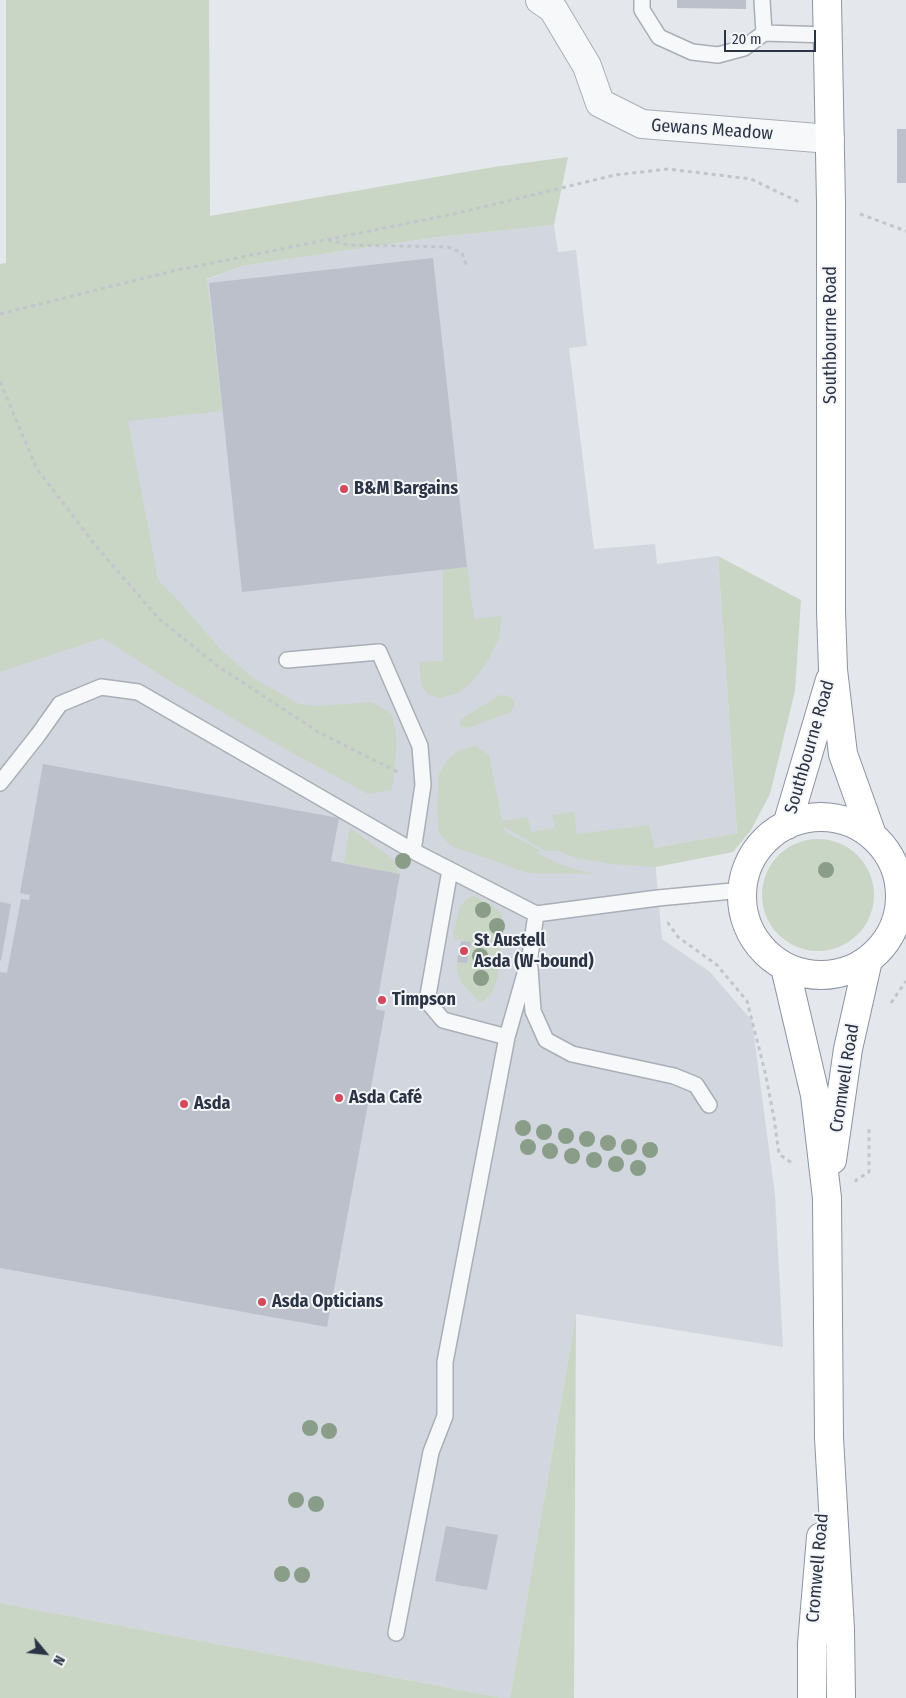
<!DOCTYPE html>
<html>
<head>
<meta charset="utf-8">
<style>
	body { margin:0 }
	#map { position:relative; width:906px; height:1698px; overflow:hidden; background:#e4e7ec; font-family:"Fira Sans Condensed",sans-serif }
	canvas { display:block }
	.north { position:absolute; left:20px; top:1628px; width:50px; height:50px; -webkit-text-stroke:4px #f4f6f9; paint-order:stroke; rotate:118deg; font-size:14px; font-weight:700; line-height:20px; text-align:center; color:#2b3445 }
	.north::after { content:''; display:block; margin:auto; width:18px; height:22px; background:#2b3445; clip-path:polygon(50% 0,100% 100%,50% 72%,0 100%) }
	.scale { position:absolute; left:724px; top:30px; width:92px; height:22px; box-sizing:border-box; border:2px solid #2b3445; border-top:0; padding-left:6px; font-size:15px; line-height:18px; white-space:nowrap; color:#2b3445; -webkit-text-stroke:4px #f4f6f9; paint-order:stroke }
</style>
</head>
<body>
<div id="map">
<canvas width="906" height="1698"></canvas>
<div class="north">N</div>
<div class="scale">20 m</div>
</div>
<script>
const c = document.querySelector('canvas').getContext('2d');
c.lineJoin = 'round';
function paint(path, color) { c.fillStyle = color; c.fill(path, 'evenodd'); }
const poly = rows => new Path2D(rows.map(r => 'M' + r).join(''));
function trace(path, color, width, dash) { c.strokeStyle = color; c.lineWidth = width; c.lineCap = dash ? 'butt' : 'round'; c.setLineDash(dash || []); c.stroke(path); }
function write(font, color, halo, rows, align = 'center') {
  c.font = font + ' "Fira Sans Condensed",sans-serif'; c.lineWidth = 4; c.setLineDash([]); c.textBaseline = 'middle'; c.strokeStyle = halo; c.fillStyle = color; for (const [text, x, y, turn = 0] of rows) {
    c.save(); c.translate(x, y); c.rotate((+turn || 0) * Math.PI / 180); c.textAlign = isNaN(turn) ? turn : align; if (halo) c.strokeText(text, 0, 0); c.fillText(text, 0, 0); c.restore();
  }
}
paint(poly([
	[554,225,558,252,576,250,587,346,569,348,594,549,655,544,657,564,718,556,737,833,654,848,662,939,710,972,752,1021,775,1195,783,1347,576,1314,510,1698,503,1698,0,1603,0,672,103,637,109,318,242,266,438,237]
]), '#d2d6de');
paint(poly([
	[6,0,209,0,210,216,494,167,568,157,554,225,438,237,242,266,207,279,222,411,128,421,158,580,179,601,220,649,253,678,299,704,318,706,372,702,392,714,397,741,392,790,368,794,273,742,173,683,103,638,0,672,0,264,6,263],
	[718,556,801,600,795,691,770,794,751,830,733,852,656,867,611,864,576,858,559,851,545,851,503,826,504,831,541,851,535,852,561,865,595,874,528,873,451,846,439,833,437,807,439,774,448,759,459,750,476,746,489,755,502,821,528,817,531,832,555,828,552,815,574,812,577,834,649,825,654,848,737,833],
	[467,567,474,619,502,616,499,638,488,661,472,682,458,693,440,698,428,694,422,686,419,662,443,661,443,570],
	[500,695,511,697,515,703,511,712,468,728,460,726,460,720],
	[350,828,393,859,400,874,344,863],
	'762 895a56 56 0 1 1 112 0a56 56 0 1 1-112 0Z',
	[474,896,489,903,500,912,505,925,497,979,492,992,485,1000,479,1002,462,983,457,972,457,962,467,963,471,943,455,939,453,935,459,908,467,899],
	[576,1314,574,1698,510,1698],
	[0,1603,503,1698,0,1698]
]), '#c9d6c5');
paint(poly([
	[677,0,746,0,746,9,677,8],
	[897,129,906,129,906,183,897,183],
	[433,258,467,567,242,592,209,283],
	[43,764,339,818,331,861,400,874,376,1009,385,1011,327,1327,0,1268,0,972,7,973,21,899,29,900,30,895,20,893],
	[0,902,11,904,1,961,0,960],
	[461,941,471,942,467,963,457,962],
	[446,1526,498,1535,487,1590,435,1581]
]), '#bbc0ca');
const lane = poly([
	[642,0,642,10,659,37,692,52,718,55,744,48,764,33,828,35],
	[762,0,764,33],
	[287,660,379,652,420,746,423,785,413,851,536,914,658,898,743,890],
	[0,783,38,735,60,704,101,687,138,692,413,851],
	[450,870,427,1001,443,1020,507,1037],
	[530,968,533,1011,546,1040,572,1054,674,1076,696,1085,709,1105],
	[396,1633,431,1452,445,1416,445,1362,507,1037,530,956,536,914]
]);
const street = poly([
	[540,0,553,9,587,66,600,103,642,124,830,139],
	[900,888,906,888]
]);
const highway = poly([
	[827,0,831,203,831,611,833,670,843,754,872,835],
	'742 896a79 79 0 1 1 158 0a79 79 0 1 1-158 0Z',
	[787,825,830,680],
	[785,967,815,1095,827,1198,829,1438,840,1629,841,1698],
	[832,1160,848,1049,868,960],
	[812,1698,812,1644,821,1537]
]);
trace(lane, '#a9aeb7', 18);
trace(street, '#a9aeb7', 30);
trace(highway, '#8b94a3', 30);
trace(poly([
	[860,214,906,231],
	[328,240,348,245,448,247,462,253,467,267],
	[0,314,173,271,458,213,615,175,668,169,751,179,801,203],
	[0,382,37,469,96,546,158,618,219,667,320,733,400,773],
	[667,923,668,923,678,937,717,965,747,1001,765,1072,774,1118,779,1154,792,1163],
	[891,1003,906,981],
	[856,1182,856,1180,869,1172,869,1128]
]), '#c2c5cb', 3, [4, 4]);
trace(lane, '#f7f8fa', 15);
trace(street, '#f7f8fa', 28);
trace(highway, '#fff', 28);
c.fillStyle = '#899d89';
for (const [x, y] of [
	[403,861],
	[826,870],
	[483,910],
	[497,926],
	[480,956],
	[481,978],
	[523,1128],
	[544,1132],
	[566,1136],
	[587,1139],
	[608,1143],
	[528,1147],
	[629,1147],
	[650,1150],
	[550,1151],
	[572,1156],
	[594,1160],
	[616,1164],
	[638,1168],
	[310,1428],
	[329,1431],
	[296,1500],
	[316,1504],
	[282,1574],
	[302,1575]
]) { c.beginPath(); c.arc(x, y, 8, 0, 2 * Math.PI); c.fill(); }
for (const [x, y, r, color] of [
	[344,489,5,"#d1495b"],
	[464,951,5,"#d1495b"],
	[382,1000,5,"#d1495b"],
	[339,1098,5,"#d1495b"],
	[184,1104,5,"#d1495b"],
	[262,1302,5,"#d1495b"]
]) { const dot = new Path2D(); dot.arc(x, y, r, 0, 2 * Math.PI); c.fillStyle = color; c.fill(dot); trace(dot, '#f4f6f9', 2); }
write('18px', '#2b3445', '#f4f6f9', [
	["Gewans Meadow",712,130,4],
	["Southbourne Road",831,335,-90],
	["Southbourne Road",810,747,-74],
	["Cromwell Road",845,1078,-81],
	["Cromwell Road",818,1568,-85]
]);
write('bold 18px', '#2b3445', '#f4f6f9', [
	["B&M Bargains",354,489],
	["St Austell",474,941],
	["Asda (W-bound)",474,962],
	["Timpson",392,1000],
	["Asda Café",349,1098],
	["Asda",194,1104],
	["Asda Opticians",272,1302]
], 'left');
</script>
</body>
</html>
